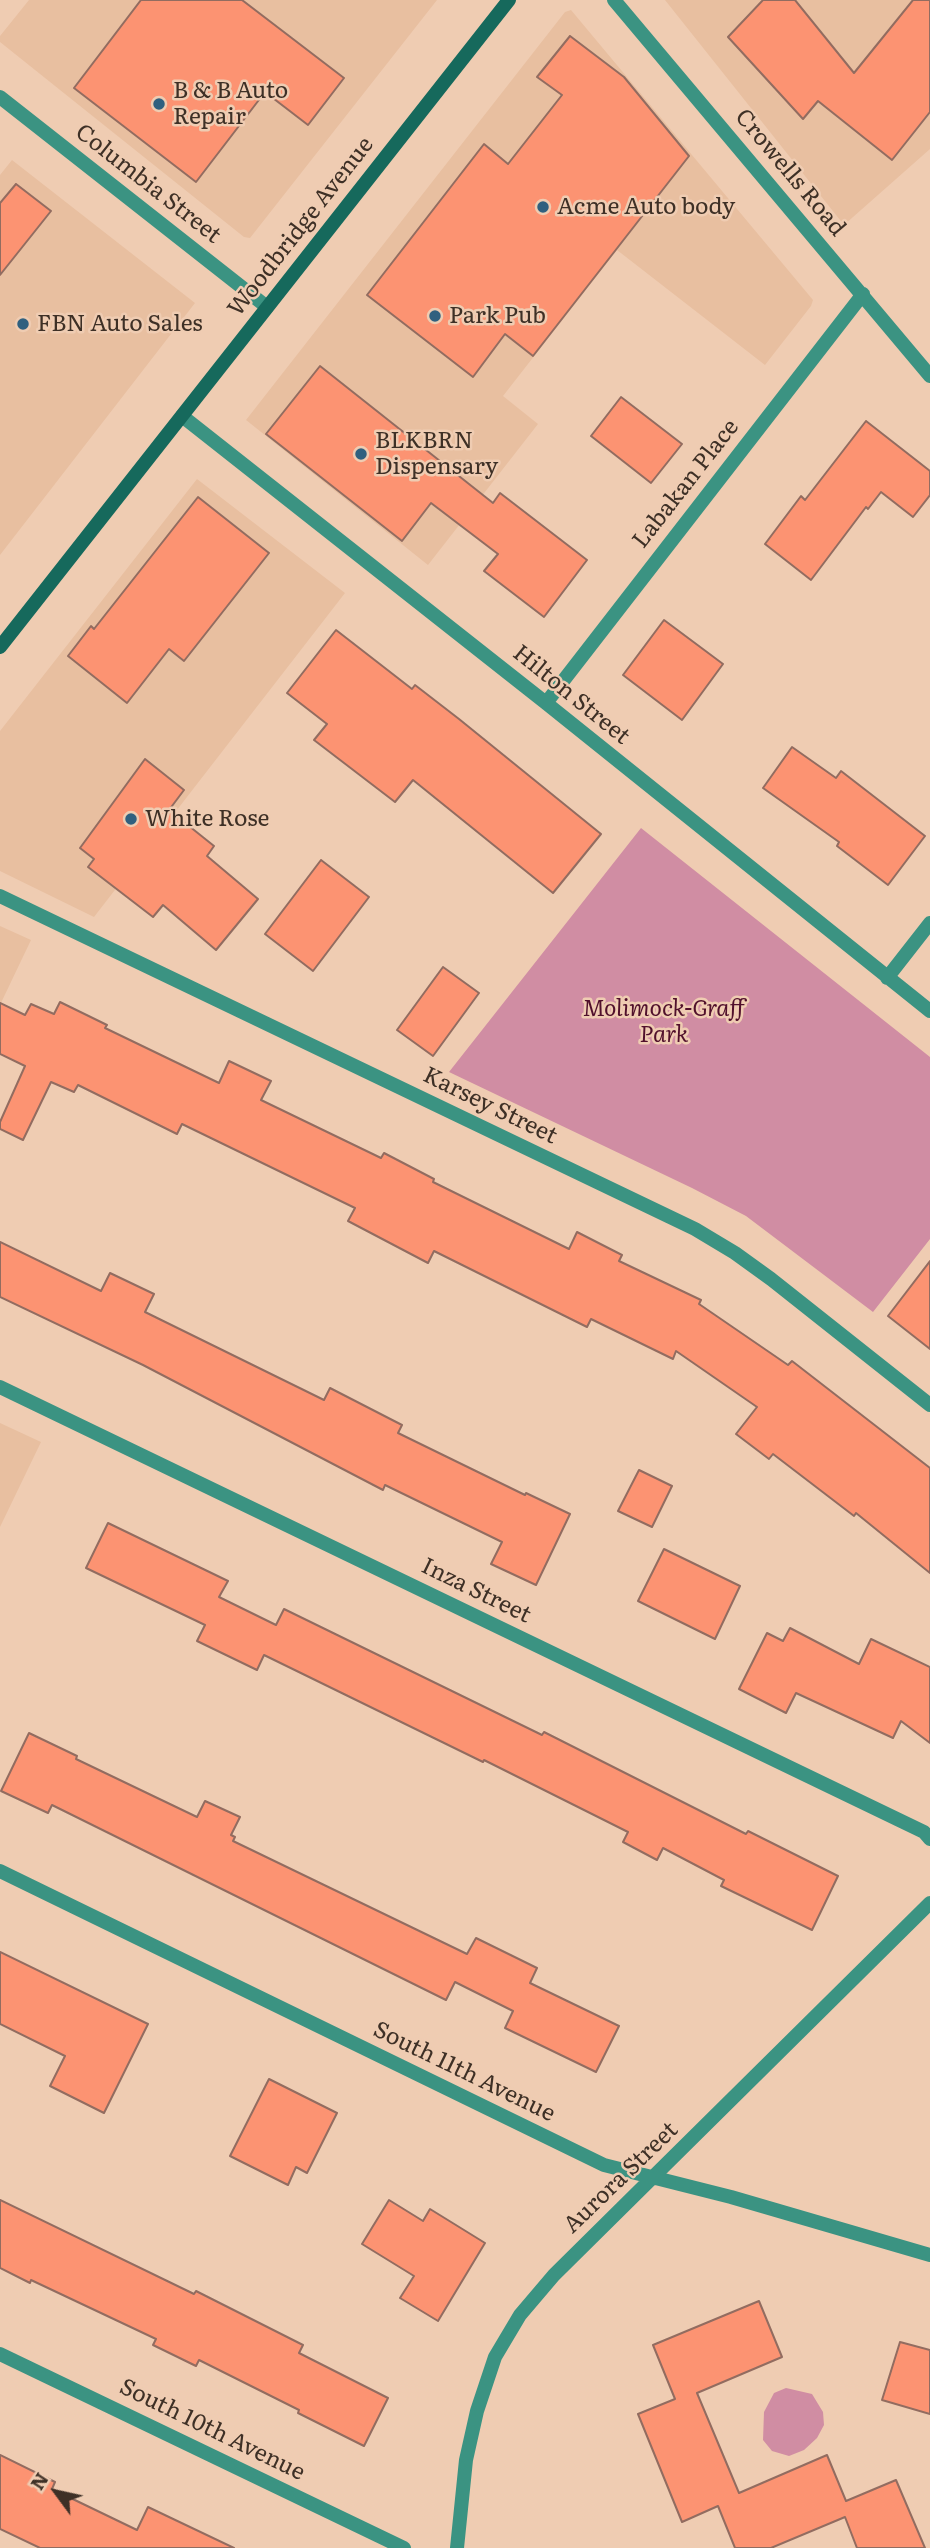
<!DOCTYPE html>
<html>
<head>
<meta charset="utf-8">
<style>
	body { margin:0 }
	#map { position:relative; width:930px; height:2548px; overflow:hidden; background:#efccb2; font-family:Literata,serif }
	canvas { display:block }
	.north { position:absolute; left:21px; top:2457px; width:70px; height:70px; -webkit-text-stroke:5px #efccb2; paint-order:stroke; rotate:303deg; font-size:19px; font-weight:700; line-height:28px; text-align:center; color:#3e3026 }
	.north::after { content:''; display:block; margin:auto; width:24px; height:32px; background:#3e3026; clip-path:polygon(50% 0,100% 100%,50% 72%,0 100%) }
</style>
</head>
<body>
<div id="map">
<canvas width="930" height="2548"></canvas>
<div class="north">N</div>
</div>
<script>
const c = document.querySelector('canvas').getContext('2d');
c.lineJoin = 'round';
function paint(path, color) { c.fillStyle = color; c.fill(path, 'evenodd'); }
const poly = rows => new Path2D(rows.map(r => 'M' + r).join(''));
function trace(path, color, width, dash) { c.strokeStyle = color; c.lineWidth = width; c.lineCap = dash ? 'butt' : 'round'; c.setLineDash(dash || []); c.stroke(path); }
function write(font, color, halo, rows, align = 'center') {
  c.font = font + ' Literata,serif'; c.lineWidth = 5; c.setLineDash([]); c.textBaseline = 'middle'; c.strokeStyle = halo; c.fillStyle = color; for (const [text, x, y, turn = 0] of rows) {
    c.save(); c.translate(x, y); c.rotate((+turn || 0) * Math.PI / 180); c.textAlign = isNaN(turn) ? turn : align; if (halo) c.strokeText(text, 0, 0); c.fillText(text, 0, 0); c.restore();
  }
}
paint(poly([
	[29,0,437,0,250,238,244,237,0,42,0,36],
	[665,0,930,0,930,149,844,225],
	[571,10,813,300,811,306,765,365,617,250,503,396,538,424,428,565,246,420,565,12],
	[12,160,195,303,0,555,0,175],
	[197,479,345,593,94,917,0,871,0,731],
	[0,926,31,940,0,1005],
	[0,1423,41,1442,0,1527]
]), '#e8bfa0');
paint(poly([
	[641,828,930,1057,930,1239,873,1312,746,1216,692,1188,449,1072],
	[786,2388,812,2394,823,2412,824,2425,817,2438,804,2450,789,2456,772,2451,763,2440,764,2412,774,2393]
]), '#d08da3');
const building = poly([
	[141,0,242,0,344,78,308,125,265,92,196,182,74,88,141,0],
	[763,0,795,0,854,73,913,0,930,0,930,112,892,160,818,101,803,119,728,37,763,0],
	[570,36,624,77,689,156,533,356,505,334,473,377,367,295,484,144,508,164,562,95,537,77,570,36],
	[16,184,51,211,0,275,0,203,16,184],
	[320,366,493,503,500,493,587,560,544,617,484,571,498,554,431,503,402,541,266,434,320,366],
	[621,397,682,444,651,483,591,436,621,397],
	[866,421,930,471,930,495,913,517,881,492,868,509,866,507,811,580,765,544,801,496,805,500,866,421],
	[198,497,269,553,184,661,169,649,127,703,68,656,91,626,94,629,198,497],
	[664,620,723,664,682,720,623,675,664,620],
	[336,630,412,689,415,685,459,719,601,834,553,893,413,780,395,802,314,740,327,724,287,693,336,630],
	[792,747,836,778,841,771,925,836,888,885,837,846,839,842,763,788,792,747],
	[145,759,184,790,169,810,214,846,207,856,258,899,216,950,163,905,153,917,88,867,94,859,80,848,145,759],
	[321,860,369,897,313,971,265,934,321,860],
	[443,967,479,993,433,1056,397,1030,443,967],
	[60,1002,107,1025,105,1028,219,1083,229,1061,271,1081,261,1100,381,1158,384,1153,434,1179,433,1182,569,1249,577,1232,622,1255,619,1261,701,1300,699,1304,788,1365,792,1361,930,1468,930,1573,856,1513,854,1516,773,1454,769,1459,736,1434,757,1407,676,1351,673,1359,591,1319,587,1327,434,1251,428,1263,348,1221,355,1208,182,1124,177,1134,78,1085,74,1092,51,1082,23,1140,0,1129,0,1122,25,1066,0,1054,0,1003,25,1015,31,1004,54,1014,60,1002],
	[0,1242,101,1291,110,1273,154,1294,145,1312,324,1400,330,1388,402,1425,398,1433,525,1495,526,1493,570,1514,536,1585,491,1564,502,1542,385,1485,383,1490,143,1365,0,1297,0,1242],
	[930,1261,930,1349,888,1316,930,1261],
	[639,1470,672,1486,652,1527,618,1511,639,1470],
	[108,1523,228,1581,219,1597,276,1625,284,1609,542,1735,544,1732,746,1834,748,1831,838,1876,812,1930,721,1886,724,1880,663,1848,657,1860,623,1842,628,1832,484,1760,483,1762,264,1655,257,1670,197,1641,205,1625,86,1568,108,1523],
	[664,1549,740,1586,715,1639,638,1601,664,1549],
	[790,1628,859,1664,871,1639,930,1667,930,1743,901,1721,893,1738,796,1693,786,1713,739,1689,767,1633,783,1641,790,1628],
	[29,1733,77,1756,76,1759,197,1817,205,1801,240,1817,231,1835,235,1837,233,1841,467,1954,476,1938,537,1968,530,1983,619,2026,596,2072,505,2028,513,2011,455,1982,446,2000,52,1805,48,1813,1,1791,29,1733],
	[0,1952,148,2024,104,2113,50,2086,65,2056,0,2024,0,1952],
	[269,2079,337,2113,307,2173,296,2167,288,2185,230,2156,269,2079],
	[0,2200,194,2294,196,2291,303,2345,299,2353,388,2398,364,2446,298,2413,299,2410,199,2360,196,2366,153,2345,156,2339,31,2280,30,2283,0,2268,0,2200],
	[389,2200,423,2221,430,2209,485,2243,438,2321,400,2298,414,2276,362,2244,389,2200],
	[759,2301,782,2357,697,2393,739,2493,827,2455,846,2501,896,2480,925,2548,857,2548,845,2517,771,2548,735,2548,718,2506,682,2522,638,2414,675,2399,653,2345,759,2301],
	[900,2342,930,2350,930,2414,882,2400,900,2342],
	[0,2455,55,2482,52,2489,137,2530,148,2507,234,2548,40,2548,0,2529,0,2455]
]);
paint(building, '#fc9372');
trace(building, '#926c60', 2);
trace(poly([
	[614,0,930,376],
	[0,97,267,307],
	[182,416,546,703,930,1011],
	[546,703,863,294],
	[0,896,695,1229,735,1253,771,1279,930,1405],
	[887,978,930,923],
	[0,1387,924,1832,930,1839],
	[0,1871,604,2165,731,2197,930,2255],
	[0,2354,404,2548],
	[457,2548,466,2460,477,2411,495,2357,520,2315,554,2275,930,1903]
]), '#3b9382', 14);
trace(poly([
	[0,647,509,0]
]), '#16695c', 14);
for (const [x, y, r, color] of [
	[159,104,7,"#30607f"],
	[543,207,7,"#30607f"],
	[435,316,7,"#30607f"],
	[23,324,7,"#30607f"],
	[361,454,7,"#30607f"],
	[131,819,7,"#30607f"]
]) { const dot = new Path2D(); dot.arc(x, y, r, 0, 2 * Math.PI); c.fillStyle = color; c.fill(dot); trace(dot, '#efccb2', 2.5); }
write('23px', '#3e3026', '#efccb2', [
	["B & B Auto",173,91],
	["Repair",173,117],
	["Acme Auto body",557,207],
	["Park Pub",449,316],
	["FBN Auto Sales",37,324],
	["BLKBRN",375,441],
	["Dispensary",375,467],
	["White Rose",145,819]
], 'left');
write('23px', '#3e3026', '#efccb2', [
	["Crowells Road",790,173,50],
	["Columbia Street",148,184,38],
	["Woodbridge Avenue",301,227,-52],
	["Labakan Place",686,484,-52],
	["Hilton Street",571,695,39],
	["Karsey Street",490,1106,26],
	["Inza Street",476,1591,26],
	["South 11th Avenue",464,2072,26],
	["Aurora Street",621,2178,-44],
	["South 10th Avenue",212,2430,26]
]);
write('italic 23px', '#51102c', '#efccb2', [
	["Molimock-Graff",664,1009],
	["Park",664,1035]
]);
</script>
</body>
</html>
